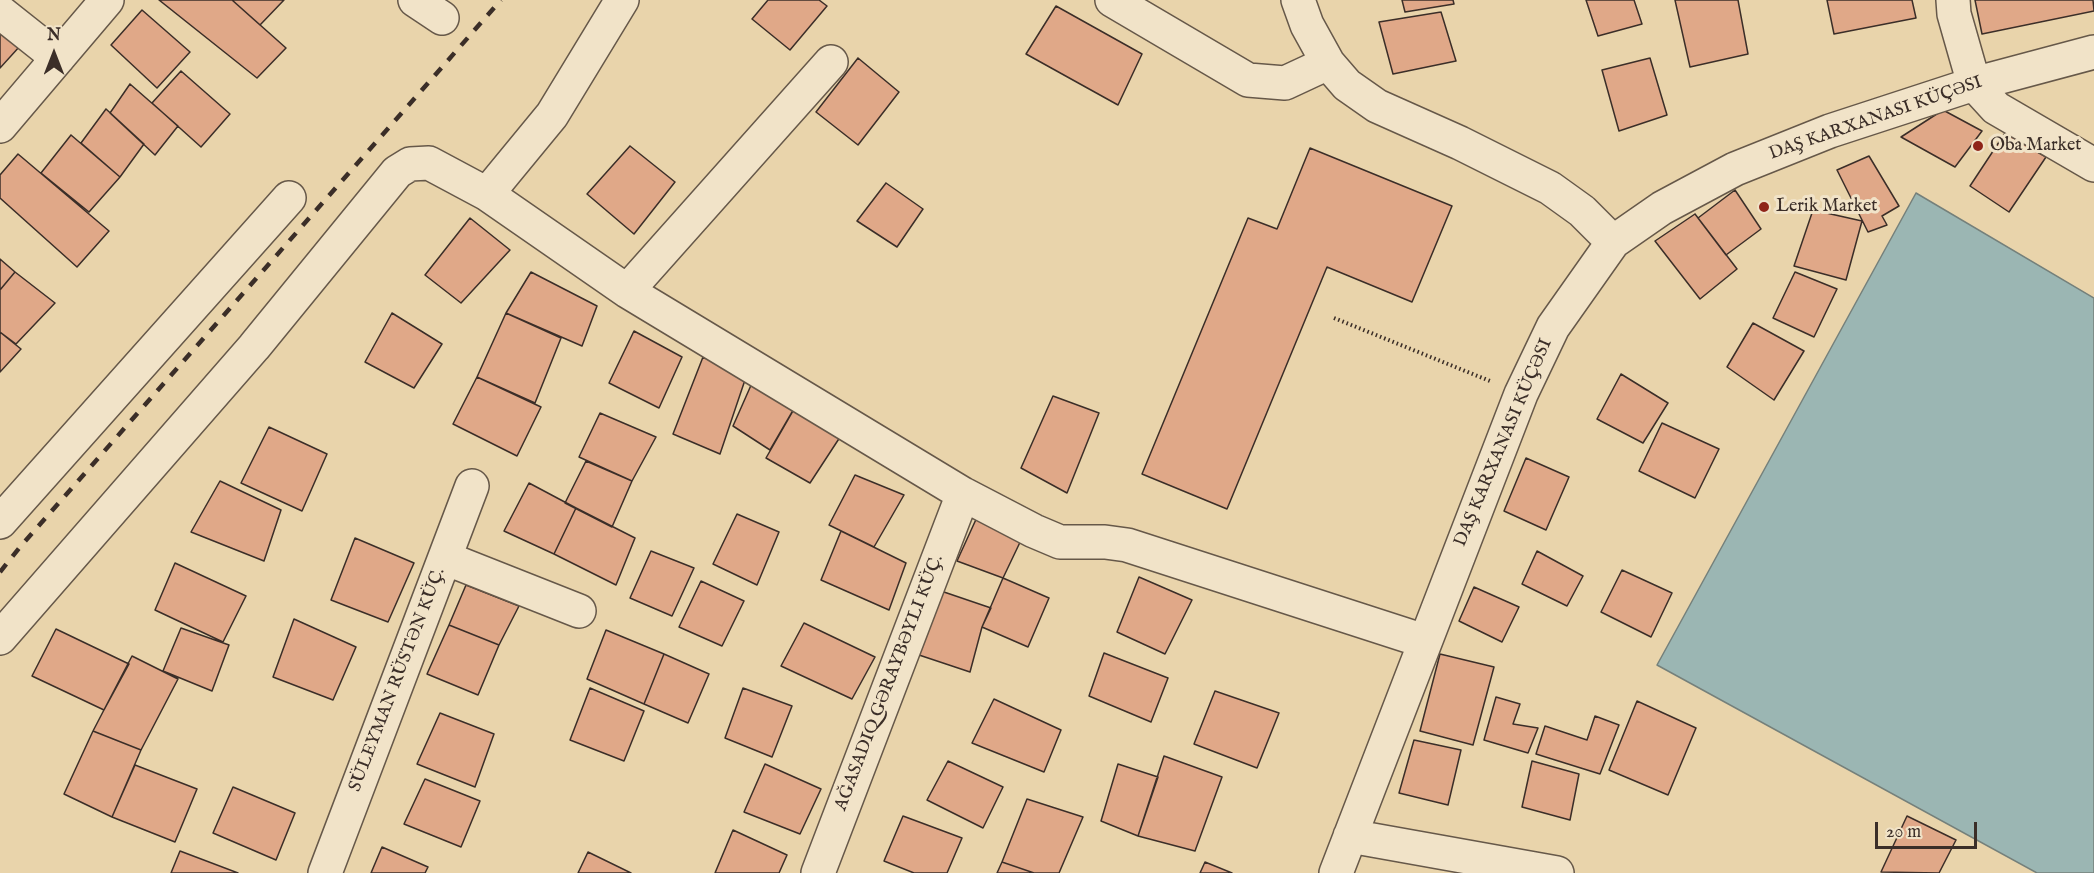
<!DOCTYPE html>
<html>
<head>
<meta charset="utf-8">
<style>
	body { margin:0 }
	#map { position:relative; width:2094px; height:873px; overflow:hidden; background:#e9d4ab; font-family:"IM FELL English",serif }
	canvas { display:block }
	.north { position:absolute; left:24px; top:24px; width:60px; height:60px; -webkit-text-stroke:4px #f1e3c8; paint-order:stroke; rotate:0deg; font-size:16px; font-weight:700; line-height:24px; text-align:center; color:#3b2e28 }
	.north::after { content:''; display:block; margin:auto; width:21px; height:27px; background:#3b2e28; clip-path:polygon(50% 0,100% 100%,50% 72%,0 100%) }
	.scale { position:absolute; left:1875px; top:822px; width:102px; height:27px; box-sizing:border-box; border:3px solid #3b2e28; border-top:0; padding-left:8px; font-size:18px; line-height:21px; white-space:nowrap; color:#3b2e28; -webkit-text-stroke:4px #f1e3c8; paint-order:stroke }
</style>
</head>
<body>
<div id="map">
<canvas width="2094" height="873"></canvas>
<div class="north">N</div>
<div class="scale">20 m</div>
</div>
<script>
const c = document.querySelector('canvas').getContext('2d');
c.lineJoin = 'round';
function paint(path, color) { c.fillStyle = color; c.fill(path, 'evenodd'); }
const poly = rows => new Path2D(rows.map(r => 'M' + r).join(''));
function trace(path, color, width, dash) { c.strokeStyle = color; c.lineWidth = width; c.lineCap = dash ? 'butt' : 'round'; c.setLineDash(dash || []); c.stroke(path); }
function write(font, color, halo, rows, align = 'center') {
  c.font = font + ' "IM FELL English",serif'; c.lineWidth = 6; c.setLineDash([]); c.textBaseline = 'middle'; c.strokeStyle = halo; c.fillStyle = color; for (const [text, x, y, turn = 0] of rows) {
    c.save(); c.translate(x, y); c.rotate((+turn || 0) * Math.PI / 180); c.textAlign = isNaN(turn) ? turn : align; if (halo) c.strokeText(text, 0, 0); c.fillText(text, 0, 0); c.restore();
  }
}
const water = poly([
	[1916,193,2094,298,2094,873,2037,873,1657,665,1916,193]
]);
paint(water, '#9bb6b3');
trace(water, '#75807b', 1.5);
const building = poly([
	[159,0,232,0,286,48,257,78,159,0],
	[232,0,284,0,260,25,232,0],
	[768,0,819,0,827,6,790,50,752,19,768,0],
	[1402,0,1453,0,1454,4,1405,12,1402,0],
	[1586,0,1634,0,1642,24,1598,36,1586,0],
	[1675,0,1738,0,1748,54,1690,67,1675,0],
	[1827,0,1912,0,1916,18,1834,34,1827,0],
	[1975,0,2093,0,2094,11,1982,34,1975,0],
	[1056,6,1142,54,1118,105,1026,54,1056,6],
	[142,10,190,52,157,88,111,45,142,10],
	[1441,12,1456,61,1393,74,1379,22,1441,12],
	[0,29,20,46,0,68,0,29],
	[858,58,899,92,858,145,816,112,858,58],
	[1650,58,1667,115,1619,131,1602,70,1650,58],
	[181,71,230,114,201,147,152,103,181,71],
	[130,84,178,126,155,155,110,113,130,84],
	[106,109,144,144,120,177,81,143,106,109],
	[1943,110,1982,131,1955,167,1901,137,1943,110],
	[2005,133,2046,157,2009,212,1970,186,2005,133],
	[71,135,120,177,89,212,41,173,71,135],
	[630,146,675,182,634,234,587,194,630,146],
	[1310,148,1452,206,1412,302,1327,267,1227,509,1142,474,1248,218,1277,229,1310,148],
	[18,154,109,231,77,267,0,198,0,175,18,154],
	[1869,156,1899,206,1882,216,1887,225,1868,232,1837,170,1869,156],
	[886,183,923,209,897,247,857,221,886,183],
	[1735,190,1761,229,1726,255,1698,218,1735,190],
	[1813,210,1862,221,1846,280,1794,266,1813,210],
	[1695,214,1737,269,1700,299,1655,241,1695,214],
	[470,218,510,250,461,303,425,275,470,218],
	[0,259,15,272,0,290,0,259],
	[15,272,55,303,16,344,0,332,0,290,15,272],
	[531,272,597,306,582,346,506,313,531,272],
	[1795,272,1837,289,1814,337,1773,318,1795,272],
	[392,313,442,344,414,388,365,362,392,313],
	[506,313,561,338,535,403,477,377,506,313],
	[1753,323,1804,351,1774,400,1727,367,1753,323],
	[634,331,682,357,659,408,609,383,634,331],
	[0,332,21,349,0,372,0,332],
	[703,357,746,377,720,454,673,434,703,357],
	[1621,374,1668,403,1643,443,1597,419,1621,374],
	[477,377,541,407,517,456,453,424,477,377],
	[752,383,795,407,770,450,733,426,752,383],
	[1053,396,1099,413,1067,493,1021,468,1053,396],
	[797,404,844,431,810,483,766,458,797,404],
	[600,413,656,437,632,481,579,457,600,413],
	[1662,423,1719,449,1695,498,1639,471,1662,423],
	[269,427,327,454,302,511,241,483,269,427],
	[1526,458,1569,477,1546,530,1504,511,1526,458],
	[586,461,632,481,612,527,565,503,586,461],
	[855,475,904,495,874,547,829,525,855,475],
	[220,481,281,510,264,561,191,532,220,481],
	[529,483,576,508,554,554,504,531,529,483],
	[576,508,635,538,616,585,554,554,576,508],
	[737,514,779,532,757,585,713,564,737,514],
	[978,515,1023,536,1003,578,957,561,978,515],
	[841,531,906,563,889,610,821,580,841,531],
	[355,538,414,563,388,622,331,600,355,538],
	[651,551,694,568,672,616,630,598,651,551],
	[1537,551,1583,576,1567,606,1522,584,1537,551],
	[175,563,246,596,223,642,155,610,175,563],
	[1622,570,1672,593,1651,637,1601,612,1622,570],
	[1139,577,1192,600,1165,654,1117,632,1139,577],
	[1003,578,1049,598,1028,647,982,627,1003,578],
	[701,581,744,601,722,646,679,627,701,581],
	[466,585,519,606,499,645,449,625,466,585],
	[1474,587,1519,607,1502,642,1459,621,1474,587],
	[941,591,991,608,982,627,970,672,916,654,941,591],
	[294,619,356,647,333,700,273,677,294,619],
	[804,623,875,657,852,699,781,666,804,623],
	[449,625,499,645,478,695,427,674,449,625],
	[181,628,229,645,212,691,163,671,181,628],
	[56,629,129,664,104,710,32,676,56,629],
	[606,630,664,654,644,704,587,679,606,630],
	[1104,653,1168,678,1151,722,1089,696,1104,653],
	[664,654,709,674,688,723,644,704,664,654],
	[1440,654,1494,667,1473,745,1420,731,1440,654],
	[132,656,178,679,141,750,93,731,132,656],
	[590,688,644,711,624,761,570,740,590,688],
	[743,688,792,706,772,757,725,738,743,688],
	[1215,691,1279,713,1257,768,1194,744,1215,691],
	[1496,697,1520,704,1513,724,1538,728,1528,753,1484,740,1496,697],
	[994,699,1061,730,1044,772,972,743,994,699],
	[1637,701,1696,728,1668,795,1609,770,1637,701],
	[440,713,494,734,475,787,417,764,440,713],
	[1595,716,1619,725,1600,774,1536,754,1545,726,1587,740,1595,716],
	[93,731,141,750,112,817,64,794,93,731],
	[1414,740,1461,750,1448,805,1399,793,1414,740],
	[1164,756,1222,777,1195,851,1138,836,1164,756],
	[948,761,1003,787,983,828,927,800,948,761],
	[1532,761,1579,774,1570,820,1522,807,1532,761],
	[765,764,821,789,800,834,744,812,765,764],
	[1118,764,1158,777,1138,836,1101,821,1118,764],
	[135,765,197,789,175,842,112,817,135,765],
	[425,779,480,801,461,847,404,824,425,779],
	[233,787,295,813,276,860,213,833,233,787],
	[1027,799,1083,817,1059,873,1034,873,1002,862,1027,799],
	[903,816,962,838,947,873,914,873,884,861,903,816],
	[1907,816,1956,840,1939,873,1881,872,1907,816],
	[733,830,787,855,779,873,715,873,733,830],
	[382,847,428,867,425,873,371,873,382,847],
	[180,851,238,873,171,873,180,851],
	[588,852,631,873,578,873,588,852],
	[1002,862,1034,873,997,873,1002,862],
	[1205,862,1232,873,1200,873,1205,862]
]);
paint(building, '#e0a888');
trace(building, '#3b2e28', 1.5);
const street = poly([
	[415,0,442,18],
	[1112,0,1248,80,1285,83,1328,63],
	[1298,0,1307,25,1328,63,1347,85,1377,106,1460,143,1550,188,1582,211,1613,242],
	[1953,0,1954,14,1974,84,1996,108,2094,165],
	[0,12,58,58],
	[0,126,107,0],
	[487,194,627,291,963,494,1034,531,1060,542,1105,542,1127,545,1424,641],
	[627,291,831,62],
	[0,522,289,198],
	[445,558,579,611],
	[0,638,254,347,397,172,410,164,429,163,487,194,552,115,622,0],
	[1350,836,1557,873],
	[325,873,472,486],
	[818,873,963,494],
	[1336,873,1521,394,1553,327,1613,242,1662,208,1735,169,1830,131,1974,84,2094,52]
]);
trace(street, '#665849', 36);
trace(poly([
	[1334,318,1490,381]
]), '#3b2e28', 4, [1.5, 3]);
trace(street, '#f1e3c8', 33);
trace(poly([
	[0,572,20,547,501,0]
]), '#3b2e28', 4.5, [10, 10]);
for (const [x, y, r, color] of [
	[1978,146,6,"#8f2418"],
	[1764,207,6,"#8f2418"]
]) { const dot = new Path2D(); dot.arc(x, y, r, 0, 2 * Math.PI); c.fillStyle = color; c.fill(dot); trace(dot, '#f1e3c8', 2); }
write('18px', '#3b2e28', '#f1e3c8', [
	["DAŞ KARXANASI KÜÇƏSI",1876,119,-19],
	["DAŞ KARXANASI KÜÇƏSI",1504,443,-67],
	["SÜLEYMAN RÜSTƏN KÜÇ.",398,680,-69],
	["AĞASADIQ GƏRAYBƏYLI KÜÇ.",890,683,-69]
]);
write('18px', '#3b2e28', '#f1e3c8', [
	["Oba Market",1990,146],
	["Lerik Market",1776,207]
], 'left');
</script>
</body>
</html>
